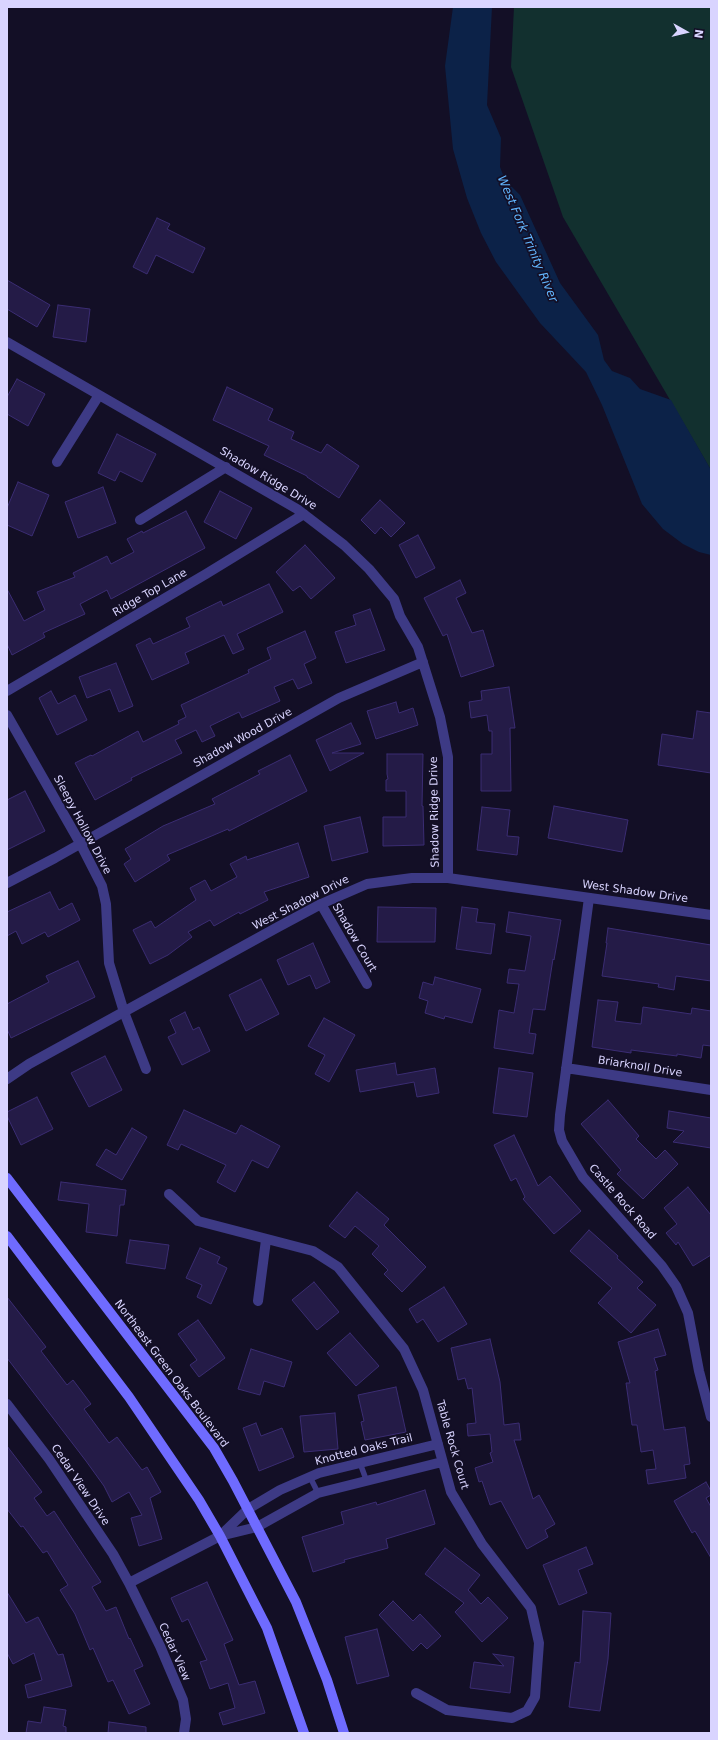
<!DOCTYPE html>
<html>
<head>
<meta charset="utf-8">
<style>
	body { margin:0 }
	#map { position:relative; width:718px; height:1740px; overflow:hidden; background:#130f26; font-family:"DejaVu Sans",sans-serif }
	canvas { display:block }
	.frame { position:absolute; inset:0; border:8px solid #d9d4ff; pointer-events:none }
	.north { position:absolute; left:666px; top:12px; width:40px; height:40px; -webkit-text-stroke:3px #130f26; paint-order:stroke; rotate:98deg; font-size:11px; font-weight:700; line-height:16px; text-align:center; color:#d9d4ff }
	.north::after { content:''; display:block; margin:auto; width:14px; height:18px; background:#d9d4ff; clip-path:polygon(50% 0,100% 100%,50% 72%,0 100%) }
</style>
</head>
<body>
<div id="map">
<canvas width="718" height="1740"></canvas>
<div class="frame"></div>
<div class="north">N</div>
</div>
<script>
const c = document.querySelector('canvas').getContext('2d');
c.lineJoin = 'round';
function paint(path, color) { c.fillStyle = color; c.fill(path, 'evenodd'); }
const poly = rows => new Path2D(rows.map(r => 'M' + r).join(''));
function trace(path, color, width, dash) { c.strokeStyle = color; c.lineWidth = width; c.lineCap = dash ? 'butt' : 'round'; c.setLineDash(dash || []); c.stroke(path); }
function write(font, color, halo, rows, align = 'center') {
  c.font = font + ' "DejaVu Sans",sans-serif'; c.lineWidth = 3.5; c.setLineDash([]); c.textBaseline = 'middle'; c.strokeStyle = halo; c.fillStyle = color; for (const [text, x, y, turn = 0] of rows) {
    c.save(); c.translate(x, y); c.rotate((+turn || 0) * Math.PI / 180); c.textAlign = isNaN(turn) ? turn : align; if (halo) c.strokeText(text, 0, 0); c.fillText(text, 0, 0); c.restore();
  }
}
paint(poly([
	[514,7,711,7,711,470,563,217,511,67]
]), '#12302f');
paint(poly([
	[453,7,492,7,487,105,501,138,500,167,505,180,520,195,560,283,598,335,604,360,612,371,630,378,640,389,671,400,711,470,711,555,699,552,683,544,663,529,642,504,602,405,586,372,540,323,496,262,481,233,467,198,453,149,445,66]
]), '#0c2248');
const building = poly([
	[157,218,170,224,167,229,205,248,193,273,156,255,147,274,133,267,157,218],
	[7,280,50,305,37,327,7,309,7,280],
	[58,305,90,309,86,342,53,337,58,305],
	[17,379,45,394,28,426,7,414,7,397,17,379],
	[227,387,273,409,268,420,294,432,291,439,321,453,327,444,359,466,339,498,307,477,307,476,264,455,269,446,213,420,227,387],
	[117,434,156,454,142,482,120,471,115,481,98,473,117,434],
	[18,482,49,495,32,536,7,525,7,508,18,482],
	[103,487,116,523,78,538,65,502,103,487],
	[220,491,252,508,236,539,204,522,220,491],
	[380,500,405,523,391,537,381,527,375,534,361,520,380,500],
	[186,511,205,548,111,599,107,590,80,604,85,614,43,633,45,637,12,655,7,644,7,589,24,621,45,610,37,592,75,577,73,573,107,556,111,564,134,552,127,539,142,531,143,533,186,511],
	[418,535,435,568,416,578,399,545,418,535],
	[305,545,335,578,311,599,300,586,293,591,276,572,305,545],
	[460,580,466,593,456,598,472,633,483,630,494,666,461,677,447,634,443,636,424,598,460,580],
	[269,584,283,612,237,634,244,649,233,654,224,635,185,653,189,663,152,680,136,645,150,638,153,644,190,627,186,618,221,601,223,606,269,584],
	[370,609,385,650,346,663,335,632,356,625,353,615,370,609],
	[305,631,316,658,304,664,312,683,298,689,293,679,274,687,280,701,242,718,239,712,210,726,215,736,202,742,196,730,175,740,182,753,131,778,132,780,95,800,75,763,91,755,92,756,138,731,143,742,179,724,178,721,186,717,181,705,249,673,248,670,271,659,267,648,305,631],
	[116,663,133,706,119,712,110,689,87,698,79,677,116,663],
	[509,687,515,728,510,728,511,791,481,791,481,754,492,754,492,731,489,731,487,715,471,718,469,702,482,700,481,691,509,687],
	[51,691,58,704,75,695,87,720,57,735,39,698,51,691],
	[396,702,399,713,413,708,418,725,376,739,367,711,396,702],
	[697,711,711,713,711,773,658,765,662,734,693,739,697,711],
	[351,723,361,744,332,753,364,753,330,771,316,740,351,723],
	[387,754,423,754,422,806,423,806,424,845,383,846,383,817,406,817,406,791,386,791,386,780,388,779,387,774,387,754],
	[290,755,307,791,229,831,228,829,167,855,170,860,135,882,124,864,131,859,125,849,163,826,215,804,212,799,260,774,258,771,290,755],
	[25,791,45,831,7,850,7,800,25,791],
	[554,806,628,820,622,852,548,838,554,806],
	[482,807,510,810,507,836,519,837,517,855,477,850,482,807],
	[360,817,368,852,332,861,324,826,360,817],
	[298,843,309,877,264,892,268,900,240,914,239,912,214,926,210,920,188,932,192,937,168,955,150,964,133,930,151,921,155,928,196,900,190,888,205,880,211,891,237,877,230,864,246,856,247,860,298,843],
	[50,892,59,910,72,903,80,920,48,937,45,932,22,944,16,931,7,936,7,912,50,892],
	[378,907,436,908,435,942,377,942,378,907],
	[462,907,478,909,476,922,495,924,491,954,456,949,462,907],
	[509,912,561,920,554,960,553,959,545,1010,533,1009,529,1033,536,1034,533,1054,494,1048,499,1010,514,1013,519,984,507,983,509,969,525,971,531,936,506,932,509,912],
	[608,928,711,945,711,981,676,976,674,990,658,987,659,984,602,976,607,943,606,943,608,928],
	[313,943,330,982,316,989,310,975,288,985,277,960,313,943],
	[78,961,95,997,11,1038,7,1029,7,1004,49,982,46,976,78,961],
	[435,977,481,989,472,1023,445,1016,444,1019,425,1013,428,1001,419,998,423,982,433,985,435,977],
	[261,979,279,1014,246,1031,229,995,261,979],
	[598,1000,618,1002,615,1021,641,1024,643,1007,691,1014,692,1008,711,1011,711,1046,703,1045,701,1058,677,1054,677,1056,631,1050,631,1053,592,1047,598,1000],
	[185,1012,193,1030,199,1027,210,1051,182,1065,168,1037,176,1033,170,1020,185,1012],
	[324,1018,355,1035,329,1082,315,1074,325,1055,308,1046,324,1018],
	[105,1056,122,1090,89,1107,71,1073,105,1056],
	[395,1063,397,1075,435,1068,439,1093,417,1097,414,1082,360,1092,356,1070,395,1063],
	[499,1068,533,1073,527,1117,493,1113,499,1068],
	[37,1097,53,1129,21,1145,7,1116,7,1112,37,1097],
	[608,1100,639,1136,636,1139,656,1159,665,1150,678,1164,643,1199,617,1174,621,1170,581,1124,608,1100],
	[184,1110,236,1134,241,1125,280,1146,268,1168,252,1160,235,1192,217,1182,226,1165,181,1144,178,1150,167,1145,184,1110],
	[669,1111,711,1118,711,1148,673,1142,684,1131,667,1128,669,1111],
	[132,1128,147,1137,122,1180,96,1165,106,1149,116,1155,132,1128],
	[514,1135,538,1186,550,1176,581,1211,554,1234,523,1199,525,1197,516,1178,511,1181,494,1145,514,1135],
	[61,1182,126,1190,124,1205,120,1205,117,1236,86,1232,89,1204,58,1200,61,1182],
	[688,1187,711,1215,711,1255,693,1266,678,1242,676,1245,666,1233,677,1224,664,1208,688,1187],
	[357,1192,389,1219,384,1225,426,1267,402,1292,384,1274,388,1270,372,1254,379,1246,355,1226,345,1238,329,1226,357,1192],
	[589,1230,618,1256,617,1258,643,1282,637,1288,656,1305,631,1333,598,1303,612,1288,570,1251,589,1230],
	[130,1240,169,1245,165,1269,126,1263,130,1240],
	[200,1248,220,1257,217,1263,227,1268,211,1304,197,1297,202,1285,186,1278,200,1248],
	[314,1282,339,1312,317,1330,292,1300,314,1282],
	[444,1287,467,1324,438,1342,423,1319,417,1323,409,1309,444,1287],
	[7,1297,46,1347,41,1351,67,1385,73,1380,91,1404,84,1409,109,1443,117,1437,142,1470,147,1467,161,1492,150,1498,162,1539,139,1546,131,1518,142,1515,129,1492,112,1502,104,1486,86,1461,7,1358,7,1297],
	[198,1320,225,1358,199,1377,190,1365,197,1360,178,1334,198,1320],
	[658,1329,666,1355,654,1358,658,1370,655,1371,664,1430,685,1427,690,1464,684,1465,686,1478,648,1484,646,1470,656,1469,653,1450,641,1452,637,1425,632,1425,626,1383,630,1383,618,1342,658,1329],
	[350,1333,379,1366,356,1386,327,1353,350,1333],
	[490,1339,500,1382,504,1425,519,1423,521,1440,514,1440,533,1499,539,1495,555,1524,545,1530,548,1537,527,1549,501,1501,490,1505,482,1481,479,1482,475,1468,493,1462,490,1453,492,1452,490,1434,468,1436,467,1424,476,1423,472,1388,468,1389,465,1378,458,1380,451,1348,490,1339],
	[251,1349,292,1362,284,1387,264,1381,260,1395,238,1389,251,1349],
	[396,1387,406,1432,365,1440,361,1422,364,1421,358,1395,396,1387],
	[335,1413,338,1449,304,1452,300,1416,335,1413],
	[256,1423,261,1436,282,1428,294,1457,259,1471,243,1428,256,1423],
	[7,1446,42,1492,34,1498,47,1516,54,1511,101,1582,92,1587,106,1611,116,1607,129,1639,130,1638,143,1666,134,1670,150,1704,129,1714,113,1680,108,1682,93,1648,90,1650,75,1614,60,1590,68,1585,47,1551,43,1553,23,1526,21,1527,7,1509,7,1446],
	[706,1482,711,1491,711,1495,706,1498,711,1507,711,1558,695,1531,692,1533,674,1501,706,1482],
	[425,1490,435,1524,386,1539,388,1548,344,1560,345,1562,313,1572,302,1537,344,1524,341,1512,376,1502,377,1505,425,1490],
	[586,1547,593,1564,578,1570,587,1593,559,1605,543,1565,586,1547],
	[445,1548,480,1575,468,1590,481,1604,488,1597,508,1618,482,1642,455,1612,464,1603,425,1574,445,1548],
	[207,1582,233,1640,224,1644,239,1685,255,1681,265,1713,223,1725,219,1713,235,1708,228,1683,210,1689,200,1662,207,1660,188,1619,182,1622,171,1598,207,1582],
	[7,1592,26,1623,38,1617,58,1655,63,1654,72,1686,28,1698,25,1685,42,1680,34,1653,13,1664,7,1653,7,1592],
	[393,1601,413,1621,420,1614,441,1636,427,1649,421,1643,413,1651,379,1615,393,1601],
	[583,1611,611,1613,608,1659,600,1711,569,1707,575,1662,580,1663,583,1611],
	[377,1629,389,1676,357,1684,345,1637,377,1629],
	[493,1654,514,1657,510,1693,470,1688,474,1662,504,1666,493,1654],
	[44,1707,66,1710,63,1726,66,1727,66,1733,26,1733,28,1721,41,1723,44,1707],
	[109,1722,146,1727,146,1733,108,1733,109,1722]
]);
paint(building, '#241b47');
trace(building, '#3b2d73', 1);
trace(poly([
	[360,1463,367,1482],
	[310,1477,318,1493]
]), '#3d3a85', 5.5);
trace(poly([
	[7,342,297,509,344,545,369,569,394,599,400,616,418,647,440,717,448,757,448,878],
	[57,462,99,395],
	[140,520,226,467],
	[7,691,206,574,304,514],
	[7,715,80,843,102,886,106,904,109,963,124,1012,146,1069],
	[7,883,55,858,339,698,423,662],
	[589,898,560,1115,559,1130,562,1141,583,1177,662,1266,676,1286,688,1313,699,1371,711,1417],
	[321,904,367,984],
	[566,1068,711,1090],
	[169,1194,198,1221,313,1251,338,1267,404,1349,423,1390,451,1492,482,1544,531,1608,539,1643,535,1697,527,1711,512,1718,447,1710,416,1693],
	[258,1301,266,1240],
	[7,1404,49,1459,113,1554,129,1583,160,1646,183,1700,186,1719,184,1733],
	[221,1535,248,1509,280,1490,319,1473,438,1444],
	[129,1583,220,1536,257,1527,318,1493,442,1462]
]), '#3d3a85', 10);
trace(poly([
	[7,1079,29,1064,278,927,321,904,367,884,412,878,448,878,711,915]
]), '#3d3a85', 10);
trace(poly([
	[7,1178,214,1448,233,1481,296,1602,327,1680,344,1733],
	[7,1236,129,1397,199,1500,220,1536,267,1628,304,1733]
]), '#6f6bff', 10);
write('11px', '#d9d4ff', '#130f26', [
	["Shadow Ridge Drive",268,479,31],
	["Ridge Top Lane",150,593,-30],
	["Shadow Wood Drive",243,738,-29],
	["Shadow Ridge Drive",435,812,-91],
	["Sleepy Hollow Drive",82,825,62],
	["West Shadow Drive",635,892,8],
	["West Shadow Drive",301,903,-27],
	["Shadow Court",354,938,60],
	["Briarknoll Drive",640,1067,9],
	["Castle Rock Road",622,1202,49],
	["Northeast Green Oaks Boulevard",171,1374,53],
	["Table Rock Court",452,1445,74],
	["Knotted Oaks Trail",364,1450,-14],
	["Cedar View Drive",80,1485,56],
	["Cedar View",174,1652,66]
]);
write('italic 12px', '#62b6ff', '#130f26', [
	["West Fork Trinity River",527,239,67]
]);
</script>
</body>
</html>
